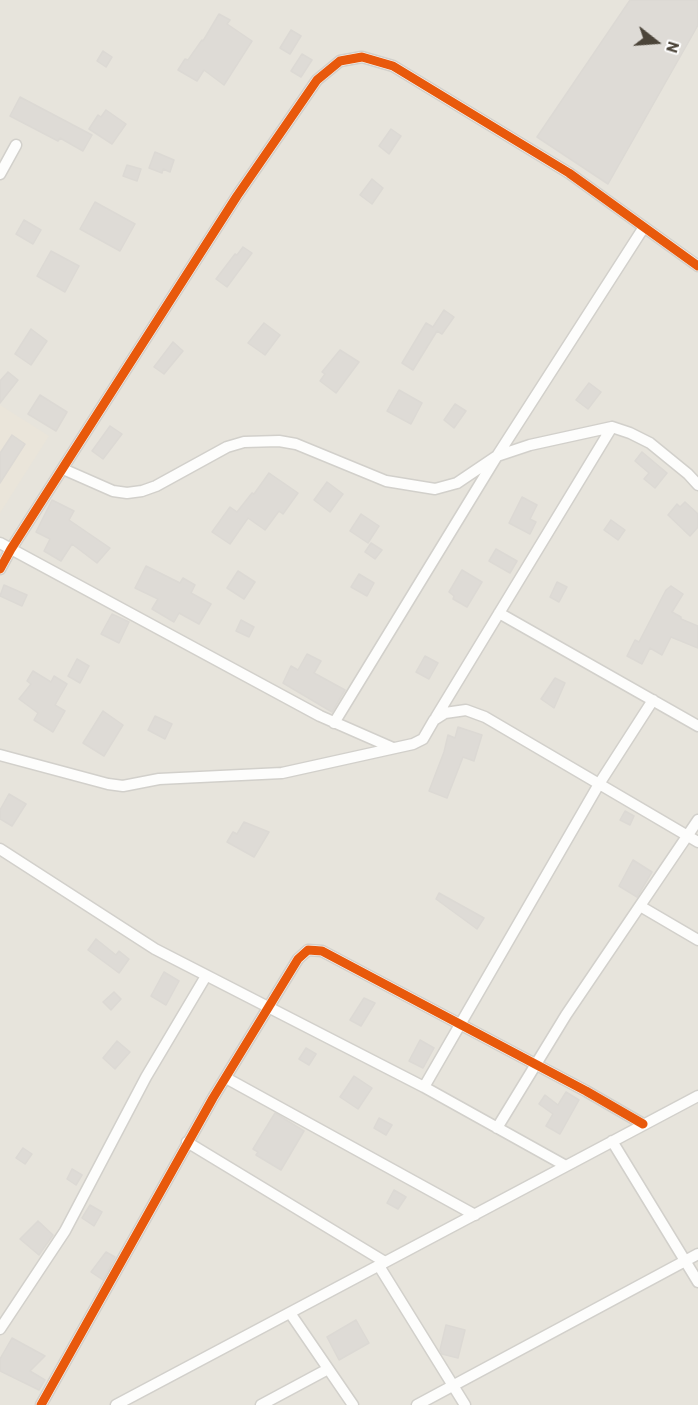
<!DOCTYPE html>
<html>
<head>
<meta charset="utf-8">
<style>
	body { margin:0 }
	#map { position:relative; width:698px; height:1405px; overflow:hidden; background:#f4f2ee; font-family:Barlow,sans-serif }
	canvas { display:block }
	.north { position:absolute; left:626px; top:12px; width:60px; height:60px; -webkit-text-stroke:4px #fff; paint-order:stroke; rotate:107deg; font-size:16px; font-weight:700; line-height:24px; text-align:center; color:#4b4439 }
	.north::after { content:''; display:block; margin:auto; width:21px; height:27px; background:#4b4439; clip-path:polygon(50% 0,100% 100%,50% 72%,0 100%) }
</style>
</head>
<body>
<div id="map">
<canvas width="698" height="1405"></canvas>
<div class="north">N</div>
</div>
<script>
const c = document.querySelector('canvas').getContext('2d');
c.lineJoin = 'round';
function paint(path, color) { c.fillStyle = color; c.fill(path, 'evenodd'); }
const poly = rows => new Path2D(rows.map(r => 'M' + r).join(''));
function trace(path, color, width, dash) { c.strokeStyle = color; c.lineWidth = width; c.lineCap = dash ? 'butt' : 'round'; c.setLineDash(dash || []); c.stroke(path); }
paint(poly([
	[0,0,698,0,698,1405,0,1405]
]), '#e7e4dc');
paint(poly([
	[0,405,49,436,0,513]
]), '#eae5da');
const building = poly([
	[630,0,698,0,698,25,608,184,537,137,630,0],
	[219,14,230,20,227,24,252,41,224,85,204,70,197,81,178,70,185,59,188,60,202,40,203,41,219,14],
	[291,30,301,36,290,54,280,48,291,30],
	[103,51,112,57,106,67,97,61,103,51],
	[302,54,312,60,301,77,291,71,302,54],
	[20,97,92,135,83,151,60,138,58,141,10,116,20,97],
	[106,110,126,124,112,144,89,129,98,115,101,117,106,110],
	[391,129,401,136,389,154,379,146,391,129],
	[155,152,174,160,170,172,163,169,162,173,149,168,155,152],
	[127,165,141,169,137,181,123,176,127,165],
	[372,179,383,188,372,204,360,195,372,179],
	[95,202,135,224,120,251,80,229,95,202],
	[24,220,41,230,33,244,16,234,24,220],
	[243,247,252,253,227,287,216,279,235,254,237,255,243,247],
	[51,251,79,266,65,292,37,276,51,251],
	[444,310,454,317,442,334,437,331,413,370,402,363,426,323,433,327,444,310],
	[264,323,280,335,265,355,248,343,264,323],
	[31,329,47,341,31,365,15,354,31,329],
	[173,342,183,351,164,374,154,367,173,342],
	[340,350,359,362,336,393,320,381,325,374,322,372,340,350],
	[8,372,18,380,0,403,0,381,8,372],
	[589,383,601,392,588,409,576,400,589,383],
	[399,390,422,403,411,424,387,411,399,390],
	[40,395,67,412,56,431,28,414,40,395],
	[455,404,466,411,454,428,444,420,455,404],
	[110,426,122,434,103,459,92,451,110,426],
	[12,435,25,444,0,483,0,453,12,435],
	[642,452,667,473,655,488,644,479,649,473,635,461,642,452],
	[269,473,298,493,283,514,279,511,265,530,248,518,230,544,212,532,230,507,237,512,252,493,254,494,269,473],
	[327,482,343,494,330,512,314,500,327,482],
	[522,497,537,505,530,519,536,522,530,534,509,523,522,497],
	[52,500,74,511,69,520,110,548,97,563,72,544,61,561,44,551,50,539,36,532,52,500],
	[685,502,698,514,698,527,690,536,668,515,677,504,680,507,685,502],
	[361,514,379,526,368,543,350,531,361,514],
	[611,520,625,530,618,540,604,530,611,520],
	[371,543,382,550,375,559,365,552,371,543],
	[496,549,517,561,510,573,489,561,496,549],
	[146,566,180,583,183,578,195,585,191,593,211,604,199,624,179,613,174,622,152,609,158,599,135,588,146,566],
	[462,570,482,582,467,607,453,599,454,596,449,592,462,570],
	[238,571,255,582,244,599,227,588,238,571],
	[359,574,374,583,367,596,351,587,359,574],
	[557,582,567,587,559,602,550,597,557,582],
	[4,585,27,595,22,606,0,596,4,585],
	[671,586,683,594,672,612,681,617,681,619,698,626,698,648,671,637,662,655,650,648,642,664,627,656,635,640,639,642,666,590,671,586],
	[112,614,129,622,119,643,101,634,112,614],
	[241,620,254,627,249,637,236,631,241,620],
	[307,654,321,661,314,673,345,690,332,712,283,683,291,666,298,670,307,654],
	[425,656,438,663,429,679,416,672,425,656],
	[77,659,89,666,80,683,68,676,77,659],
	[33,671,51,682,54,676,67,684,55,705,65,711,53,732,34,720,38,713,19,699,31,684,27,681,33,671],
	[555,678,565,683,554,708,541,699,555,678],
	[103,711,123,725,104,756,83,743,103,711],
	[155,716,172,724,165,739,148,730,155,716],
	[458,727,482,735,474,761,463,757,447,798,429,791,444,752,448,735,455,738,458,727],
	[9,794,26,804,12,826,0,819,0,810,9,794],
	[625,811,634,816,630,825,620,820,625,811],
	[244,822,269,832,254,857,227,842,233,832,237,834,244,822],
	[633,860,652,872,637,897,619,886,633,860],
	[439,893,484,918,477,929,436,899,439,893],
	[96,939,116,955,119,951,129,959,119,973,88,950,96,939],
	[164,972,179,981,166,1005,151,996,164,972],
	[114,992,121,999,111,1010,103,1002,114,992],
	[364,998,375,1003,361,1026,350,1020,364,998],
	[420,1040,434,1048,423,1068,409,1061,420,1040],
	[117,1041,130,1052,115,1069,103,1058,117,1041],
	[306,1048,316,1054,309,1065,299,1059,306,1048],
	[354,1076,372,1088,358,1109,340,1097,354,1076],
	[566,1092,579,1100,560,1134,546,1126,553,1114,539,1104,545,1095,558,1105,566,1092],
	[275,1113,304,1131,281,1170,256,1155,258,1152,253,1149,275,1113],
	[379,1118,392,1125,386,1135,374,1128,379,1118],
	[23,1148,32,1154,25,1164,16,1158,23,1148],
	[72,1169,82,1175,76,1185,67,1179,72,1169],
	[394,1190,406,1197,398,1209,387,1203,394,1190],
	[90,1205,102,1212,94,1226,82,1218,90,1205],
	[38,1221,53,1235,39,1255,20,1239,38,1221],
	[106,1252,115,1257,103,1280,91,1272,106,1252],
	[356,1320,369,1343,339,1360,327,1337,356,1320],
	[446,1325,465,1330,458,1358,442,1354,440,1350,446,1325],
	[12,1338,45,1356,30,1371,45,1380,39,1390,0,1371,0,1359,12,1338]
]);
paint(building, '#dedbd6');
trace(building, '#dcd9d4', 1.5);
const street = poly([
	[0,174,16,145],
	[63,469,113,491,127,493,142,491,156,486,227,447,244,442,279,441,296,444,386,481,435,489,457,483,497,456,530,445,612,427,630,433,650,443,688,474,698,485],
	[0,543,320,716,393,748],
	[0,569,11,549,237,196,317,80,340,61,362,57,393,66,569,173,698,266],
	[499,613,698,726],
	[436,717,612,427],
	[334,723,497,456,644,227],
	[0,755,108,784,123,786,159,779,282,773,413,744,423,739,434,720,445,713,466,710,485,717,698,842],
	[0,849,155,949,424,1087,566,1166],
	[640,906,698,940],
	[226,1078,475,1215],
	[424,1087,599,784,653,700],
	[497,1128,566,1015,698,820],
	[612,1141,698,1282],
	[187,1142,385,1262],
	[379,1266,465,1405],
	[290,1313,353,1405],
	[0,1329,65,1231,146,1077,206,976],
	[41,1405,213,1098,298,959,308,950,322,951,586,1091,643,1124],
	[116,1405,698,1096],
	[261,1405,328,1369],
	[417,1405,698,1254]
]);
trace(street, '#d2d0cb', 13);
trace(street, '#fdfdfc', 10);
trace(poly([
	[0,569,11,549,237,196,317,80,340,61,362,57,393,66,569,173,698,266],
	[41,1405,213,1098,298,959,308,950,322,951,586,1091,643,1124]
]), '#e8590c', 9);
</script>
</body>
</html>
